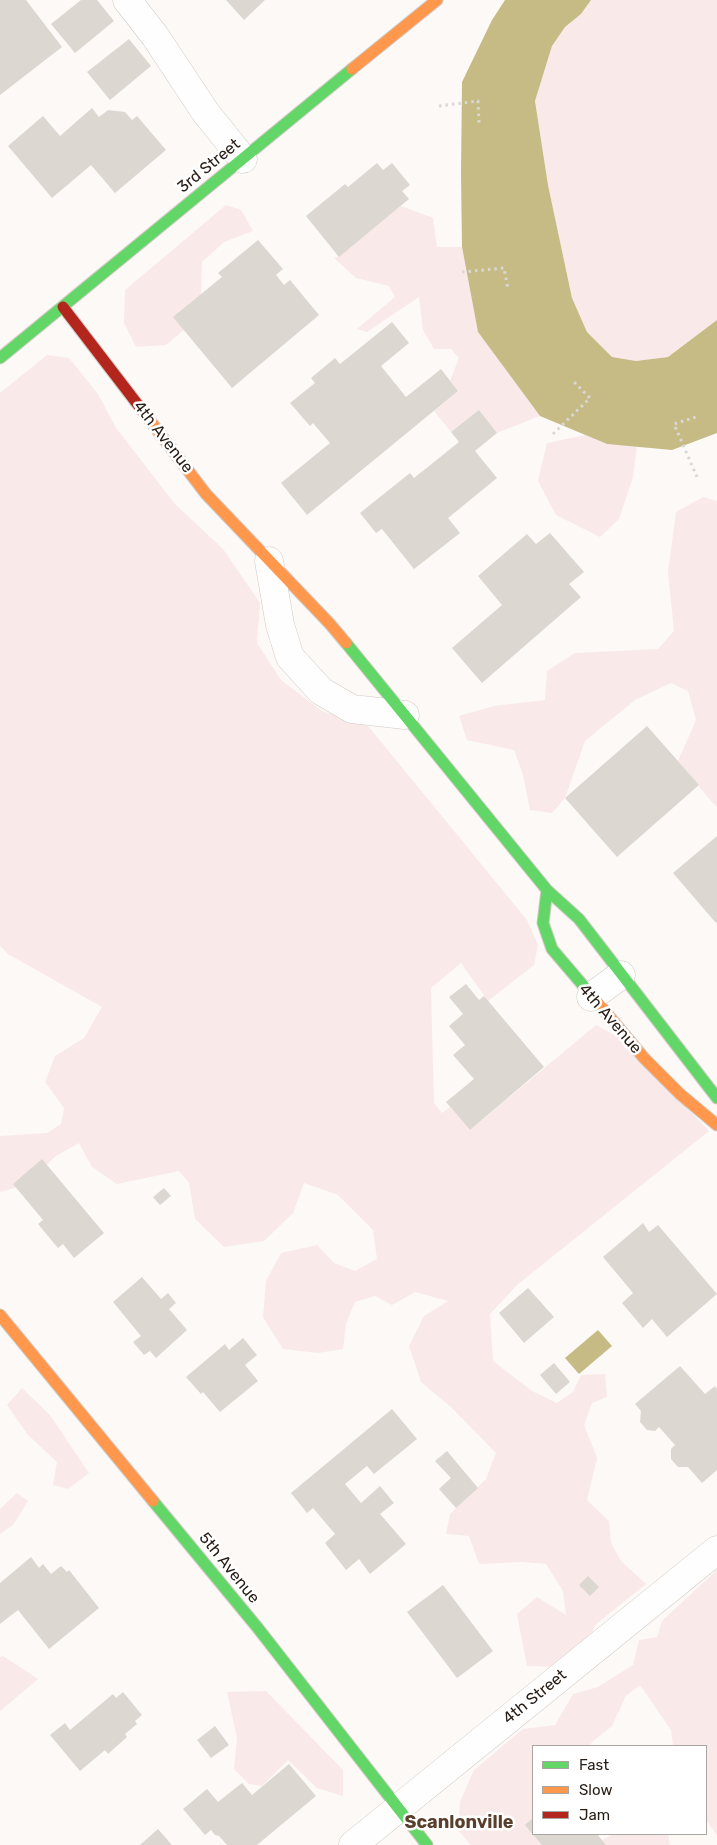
<!DOCTYPE html>
<html>
<head>
<meta charset="utf-8">
<style>
	body { margin:0 }
	#map { position:relative; width:717px; height:1845px; overflow:hidden; background:#fcf9f6; font-family:Rubik,sans-serif }
	canvas { display:block }
	.legend { position:absolute; left:532px; top:1745px; width:175px; height:90px; box-sizing:border-box; background:#fff; border:1px solid #a9a5a1; margin:0; padding:6px 9px; list-style:none; font-size:15px; color:#281d15 }
	.legend li { display:flex; align-items:center; gap:10px; height:25px }
	.legend b { width:25px; border:1px solid #a9a5a1 }
</style>
</head>
<body>
<div id="map">
<canvas width="717" height="1845"></canvas>
<ul class="legend">
<li><b style="height:6px;background:#63d668"></b>Fast</li>
<li><b style="height:6px;background:#ff974d"></b>Slow</li>
<li><b style="height:6px;background:#b3261e"></b>Jam</li>
</ul>
</div>
<script>
const c = document.querySelector('canvas').getContext('2d');
c.lineJoin = 'round';
function paint(path, color) { c.fillStyle = color; c.fill(path, 'evenodd'); }
const poly = rows => new Path2D(rows.map(r => 'M' + r).join(''));
function trace(path, color, width, dash) { c.strokeStyle = color; c.lineWidth = width; c.lineCap = dash ? 'butt' : 'round'; c.setLineDash(dash || []); c.stroke(path); }
function write(font, color, halo, rows, align = 'center') {
  c.font = font + ' Rubik,sans-serif'; c.lineWidth = 5; c.setLineDash([]); c.textBaseline = 'middle'; c.strokeStyle = halo; c.fillStyle = color; for (const [text, x, y, turn = 0] of rows) {
    c.save(); c.translate(x, y); c.rotate((+turn || 0) * Math.PI / 180); c.textAlign = isNaN(turn) ? turn : align; if (halo) c.strokeText(text, 0, 0); c.fillText(text, 0, 0); c.restore();
  }
}
paint(poly([
	[591,0,717,0,717,320,668,357,636,361,612,357,587,332,572,298,548,185,535,101,552,46,565,27,581,14],
	[226,205,241,210,253,231,224,242,202,262,201,294,184,330,166,345,136,347,124,323,125,290],
	[401,206,433,218,437,247,462,247,478,332,540,416,497,433,479,411,451,432,434,411,458,391,450,381,459,358,451,349,434,349,423,330,419,297,367,332,357,329,395,297,389,286,356,278,334,258,339,256],
	[47,355,69,358,98,394,116,428,175,504,223,549,260,603,257,643,281,680,322,711,368,726,527,920,538,945,534,965,488,1001,461,963,431,988,434,1103,442,1113,450,1107,470,1130,596,1025,622,1039,709,1131,517,1285,490,1314,493,1361,532,1391,557,1403,573,1392,581,1375,605,1374,607,1397,592,1403,584,1425,597,1458,587,1500,609,1521,611,1543,621,1561,646,1584,595,1625,589,1641,557,1667,527,1666,517,1614,537,1597,566,1615,563,1591,546,1564,522,1562,479,1564,469,1536,446,1534,450,1514,486,1479,496,1453,451,1407,421,1382,409,1346,424,1316,448,1301,415,1292,392,1305,375,1296,355,1302,346,1324,343,1349,318,1353,283,1349,263,1317,266,1281,281,1253,317,1245,334,1263,355,1271,377,1259,373,1230,338,1195,304,1183,293,1213,264,1241,224,1247,195,1219,189,1183,179,1171,117,1184,92,1167,79,1143,56,1156,25,1185,0,1192,0,1136,47,1133,61,1124,64,1108,45,1082,55,1056,84,1038,102,1007,8,954,0,946,0,393],
	[586,435,607,444,637,446,633,477,619,519,600,537,556,515,538,481,547,443],
	[703,497,717,501,717,807,711,801,678,761,696,720,688,691,671,683,635,700,585,741,565,798,552,813,530,810,523,775,514,750,467,740,459,716,494,706,545,700,547,671,575,653,658,649,674,631,668,572,676,512],
	[22,1388,50,1415,89,1473,68,1489,53,1485,57,1462,28,1435,7,1405],
	[17,1493,28,1501,13,1525,0,1534,0,1509],
	[717,1570,717,1835,706,1820,706,1746,673,1746,671,1730,640,1685,626,1696,612,1726,592,1742,590,1746,533,1746,533,1834,554,1834,552,1845,471,1845,458,1830,460,1802,474,1770,523,1729,555,1725,573,1694,598,1687,633,1665,639,1640,657,1637,662,1621],
	[3,1656,38,1679,0,1711,0,1657],
	[266,1691,343,1770,343,1796,317,1788,288,1760,262,1786,249,1784,234,1769,237,1738,227,1692],
	[613,1834,668,1834,670,1845,593,1845]
]), '#f9eae9');
paint(poly([
	[505,0,591,0,581,14,565,27,552,46,535,101,548,185,572,298,587,332,612,357,636,361,668,357,717,320,717,433,672,450,607,444,540,416,478,332,462,247,461,173,462,82,492,20],
	[598,1330,612,1346,579,1374,565,1358]
]), '#c6bb85');
paint(poly([
	[0,0,26,0,62,47,0,95],
	[81,0,97,0,114,21,75,53,51,24],
	[226,0,265,0,244,20],
	[129,39,151,66,110,100,87,72],
	[92,108,99,117,108,110,125,112,132,120,137,116,166,150,115,193,91,165,52,198,8,146,43,116,60,136],
	[377,163,383,170,392,163,410,185,402,191,409,199,339,257,306,216,345,184,348,187],
	[258,240,283,269,276,275,284,285,290,280,319,315,232,388,173,317,222,277,218,273],
	[392,322,409,343,381,366,406,397,441,369,458,391,307,515,281,483,330,443,313,423,310,426,290,403,315,383,311,378,335,358,340,364],
	[479,410,497,433,475,451,497,478,448,518,460,533,414,569,382,529,376,533,360,513,410,473,414,478,459,442,451,432],
	[550,533,584,572,569,584,581,597,482,683,452,648,502,605,478,576,527,534,536,544],
	[647,726,699,785,617,857,565,798],
	[717,836,717,922,716,923,673,873],
	[466,984,479,1000,484,996,544,1067,470,1130,446,1102,474,1079,453,1055,465,1045,449,1026,463,1014,449,997],
	[42,1159,104,1233,74,1258,63,1244,58,1248,38,1224,43,1220,13,1184],
	[164,1188,171,1196,160,1205,153,1197],
	[643,1223,649,1232,658,1225,717,1294,667,1337,652,1319,643,1328,622,1303,633,1293,603,1257],
	[142,1277,161,1299,168,1293,176,1303,169,1309,187,1330,156,1358,150,1351,144,1355,133,1342,141,1336,113,1302],
	[528,1288,554,1317,524,1343,499,1313],
	[243,1338,257,1355,245,1365,258,1381,220,1412,203,1392,201,1394,186,1377,225,1344,229,1350],
	[554,1363,570,1382,556,1394,540,1375],
	[680,1366,705,1394,715,1386,717,1389,717,1470,702,1483,688,1467,678,1467,671,1459,671,1449,675,1445,659,1427,655,1431,647,1430,640,1422,641,1411,635,1404],
	[392,1409,417,1439,374,1474,367,1466,345,1484,361,1503,380,1486,394,1503,380,1514,406,1544,370,1574,359,1559,346,1570,325,1543,335,1534,313,1508,307,1513,291,1493],
	[447,1451,478,1488,456,1508,439,1489,451,1478,435,1461],
	[31,1557,39,1568,43,1564,51,1574,61,1566,67,1572,69,1570,99,1608,49,1649,18,1610,0,1624,0,1583],
	[588,1576,599,1587,590,1596,579,1585],
	[443,1585,493,1651,457,1678,407,1612],
	[123,1692,142,1715,135,1721,137,1724,125,1734,127,1737,108,1754,105,1750,80,1771,50,1735,65,1723,70,1730,113,1694,116,1698],
	[215,1726,229,1745,211,1758,197,1740],
	[289,1764,316,1796,257,1845,227,1845,219,1836,215,1835,211,1830,205,1835,183,1809,207,1789,218,1802,242,1783,252,1795],
	[533,1818,533,1834,597,1834,606,1845,542,1845,525,1825],
	[158,1829,172,1845,140,1845]
]), '#dcd7d0');
const street = poly([
	[127,0,155,36,206,113,243,159],
	[269,561,280,625,290,657,321,691,352,709,405,715],
	[591,997,621,975],
	[353,1845,717,1550]
]);
const fast = poly([
	[0,358,352,69],
	[346,643,547,890],
	[598,1003,552,949,543,923,547,890,579,919,717,1098],
	[153,1501,257,1627,427,1845]
]);
const slow = poly([
	[352,69,437,0],
	[145,414,206,494,330,624,346,643],
	[598,1003,644,1058,680,1094,717,1125],
	[0,1315,153,1501]
]);
const jam = poly([
	[63,307,145,414]
]);
trace(street, '#d1cac4', 29);
trace(fast, '#d1cac4', 13);
trace(slow, '#d1cac4', 13);
trace(jam, '#d1cac4', 13);
trace(poly([
	[439,106,478,101,479,123],
	[462,272,504,268,508,289],
	[553,434,590,398,572,380],
	[697,477,674,424,699,416]
]), '#d9d8d7', 3, [2.5, 4]);
trace(street, '#fffefe', 28);
trace(fast, '#63d668', 11);
trace(slow, '#ff974d', 11);
trace(jam, '#b3261e', 11);
write('16px', '#281d15', '#fff', [
	["3rd Street",209,166,-39],
	["4th Avenue",163,437,52],
	["4th Avenue",610,1019,49],
	["5th Avenue",229,1568,51],
	["4th Street",535,1697,-39]
]);
write('bold 18px', '#593f2c', '#fff', [
	["Scanlonville",459,1823]
]);
</script>
</body>
</html>
